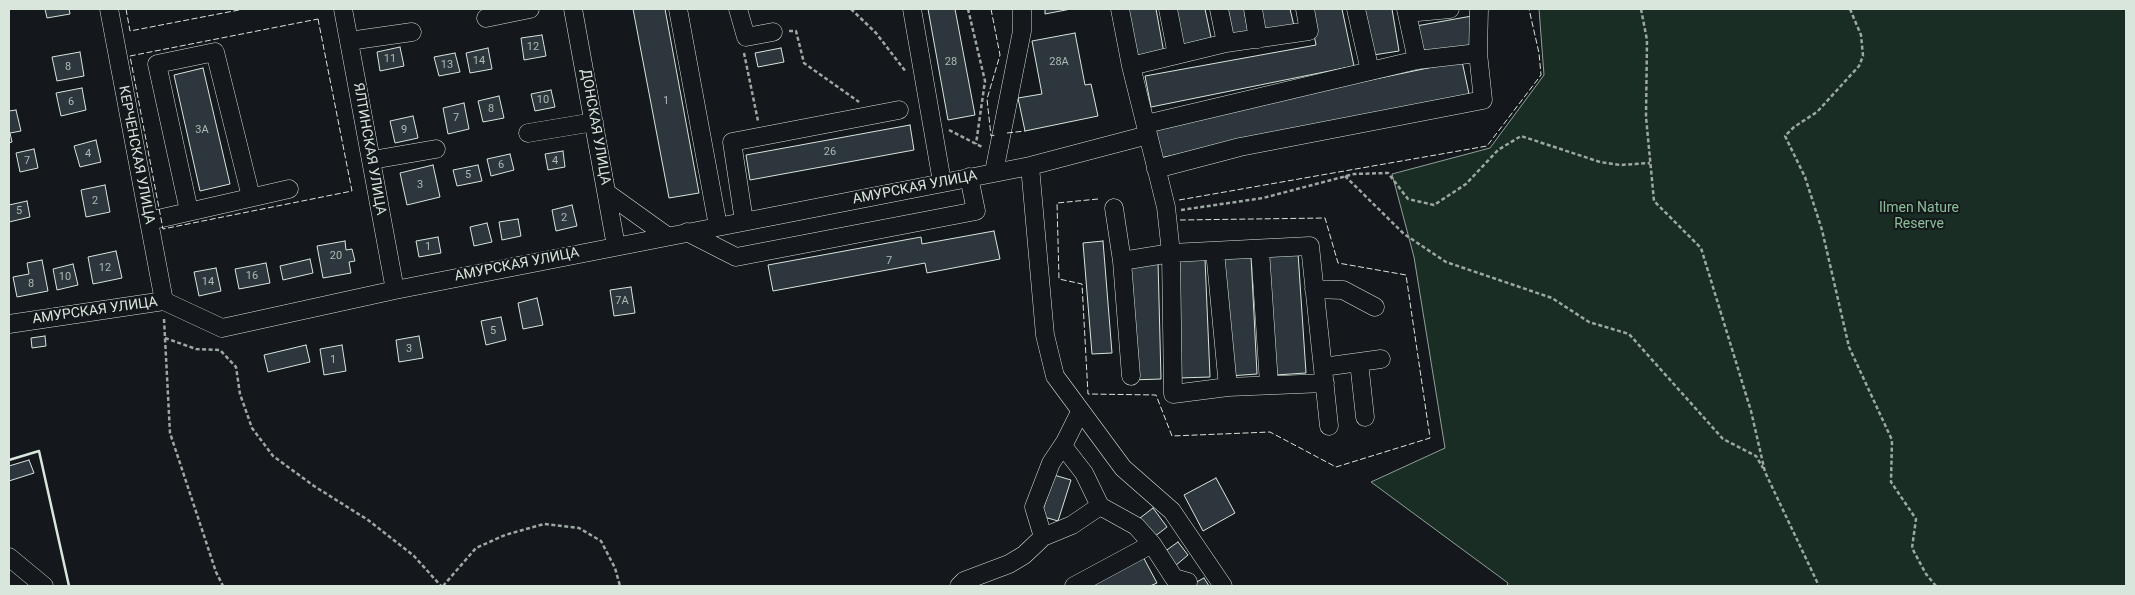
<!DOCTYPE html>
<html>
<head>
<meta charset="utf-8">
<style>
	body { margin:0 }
	#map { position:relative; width:2135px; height:595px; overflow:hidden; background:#14181c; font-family:Roboto,sans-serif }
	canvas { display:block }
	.frame { position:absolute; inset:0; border:10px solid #d8e6dc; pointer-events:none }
</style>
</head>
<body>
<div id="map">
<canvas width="2135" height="595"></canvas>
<div class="frame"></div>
</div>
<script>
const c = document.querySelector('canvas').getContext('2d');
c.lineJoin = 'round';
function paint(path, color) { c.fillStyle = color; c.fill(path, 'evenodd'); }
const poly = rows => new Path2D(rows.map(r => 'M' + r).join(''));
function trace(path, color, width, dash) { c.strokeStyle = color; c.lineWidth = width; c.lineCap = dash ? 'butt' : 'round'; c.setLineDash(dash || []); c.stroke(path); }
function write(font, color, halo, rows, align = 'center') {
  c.font = font + ' Roboto,sans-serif'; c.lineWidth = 4; c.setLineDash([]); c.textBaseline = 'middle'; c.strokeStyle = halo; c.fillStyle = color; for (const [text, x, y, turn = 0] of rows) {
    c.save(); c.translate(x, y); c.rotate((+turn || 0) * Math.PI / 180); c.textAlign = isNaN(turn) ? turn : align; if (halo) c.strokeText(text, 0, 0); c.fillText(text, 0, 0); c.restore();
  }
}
const green = poly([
	[1539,9,2126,9,2126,586,1507,586,1508,583,1371,482,1445,448,1414,257,1392,174,1490,148,1544,75,1539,9]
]);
paint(green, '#1a2d24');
trace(green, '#939e99', 1);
const building = poly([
	[45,9,69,9,70,14,47,18,45,9],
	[633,9,665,9,699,193,669,198,633,9],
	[928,9,955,9,975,115,948,120,928,9],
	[1045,9,1071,9,1045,14,1045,9],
	[1126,9,1156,9,1164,53,1136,59,1126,9],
	[1174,9,1205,9,1212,42,1182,48,1174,9],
	[1223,9,1244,9,1249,37,1230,41,1223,9],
	[1260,9,1290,9,1295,30,1265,36,1260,9],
	[1309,9,1342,9,1354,66,1151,107,1145,76,1316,45,1309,9],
	[1359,9,1392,9,1399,51,1367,56,1359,9],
	[1472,16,1477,44,1421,55,1416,26,1472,16],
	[1075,33,1085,85,1091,84,1098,116,1025,131,1018,98,1042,94,1032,41,1075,33],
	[542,35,546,56,524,60,521,38,542,35],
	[400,47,404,66,380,71,377,52,400,47],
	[488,48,492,69,470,73,466,53,488,48],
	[781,48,784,62,758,67,755,53,781,48],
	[80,52,84,76,57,81,52,57,80,52],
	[455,53,460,72,439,76,434,57,455,53],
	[1462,61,1469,94,1160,158,1153,125,1462,61],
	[203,68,230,184,200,191,174,75,203,68],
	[82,88,86,110,61,116,56,93,82,88],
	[551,90,555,107,535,111,531,94,551,90],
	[499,96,504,118,483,122,478,101,499,96],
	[464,103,469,129,448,134,443,108,464,103],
	[16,110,21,131,10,133,12,142,9,143,9,111,16,110],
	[413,116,418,138,395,143,390,121,413,116],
	[910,125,914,150,750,180,746,155,910,125],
	[96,140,101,162,80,167,74,146,96,140],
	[34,149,38,168,20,172,16,153,34,149],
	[563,151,565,167,548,170,545,154,563,151],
	[510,154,514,170,491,176,487,159,510,154],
	[433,165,440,197,407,205,400,173,433,165],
	[478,165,482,181,457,186,453,170,478,165],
	[105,185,110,212,86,217,81,190,105,185],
	[27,201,30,217,9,222,9,205,27,201],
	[572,205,577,226,556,231,552,210,572,205],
	[518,219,521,236,502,240,499,222,518,219],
	[487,223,492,242,474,246,470,227,487,223],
	[994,231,1000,259,927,273,925,263,773,291,768,265,921,237,922,244,994,231],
	[438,237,441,253,419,257,416,241,438,237],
	[345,241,346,250,352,249,355,261,349,262,351,273,323,278,317,246,345,241],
	[1103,241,1112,353,1092,354,1083,243,1103,241],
	[116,251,122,278,93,284,88,257,116,251],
	[1298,253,1306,373,1275,375,1267,255,1298,253],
	[1251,256,1257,374,1229,376,1221,258,1251,256],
	[310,259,313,273,283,280,280,266,310,259],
	[1205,259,1210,377,1178,378,1173,260,1205,259],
	[42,260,48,291,17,297,13,277,29,274,27,263,42,260],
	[1158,261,1161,379,1131,380,1128,262,1158,261],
	[266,263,270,283,239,289,235,269,266,263],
	[73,264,78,285,57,290,53,269,73,264],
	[216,268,221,291,199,296,194,272,216,268],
	[631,287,635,313,614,316,610,290,631,287],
	[537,298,543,325,523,329,518,303,537,298],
	[501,317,506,340,486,345,481,321,501,317],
	[45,336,46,346,32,348,31,338,45,336],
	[419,336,423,358,399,362,396,340,419,336],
	[306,345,310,362,268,372,264,355,306,345],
	[342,345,346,371,324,375,320,349,342,345],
	[29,460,34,473,9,481,9,466,29,460],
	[1054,475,1071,480,1058,521,1041,516,1054,475],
	[1216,478,1235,513,1203,531,1184,495,1216,478],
	[1153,508,1167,527,1154,537,1140,518,1153,508],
	[1178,542,1188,555,1175,566,1164,552,1178,542],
	[1141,553,1157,583,1150,586,1079,586,1141,553],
	[1204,578,1209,586,1189,586,1204,578]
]);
paint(building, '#2c363c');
trace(building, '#d8e6dc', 1);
const minor = poly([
	[109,9,164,301],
	[343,9,395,290],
	[573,9,616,246],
	[678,9,718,226],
	[738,9,746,37,773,32],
	[912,9,942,182],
	[1120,9,1131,66,1166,207,1171,253,1173,394,1228,387,1325,383],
	[1168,9,1177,55],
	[1219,9,1226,43],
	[1253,9,1258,39],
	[1356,9,1370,71],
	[1406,9,1417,60],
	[1407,13,1450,9],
	[486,18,530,9],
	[349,41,412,32],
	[1131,66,1226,43,1309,31,1305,9],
	[1146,124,1417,60,1478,53],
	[528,133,594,122],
	[372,160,436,149],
	[1030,166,1045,335,1055,376,1123,468,1172,511,1223,586],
	[1156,169,1240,147,1483,100,1478,53,1479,9],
	[994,172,1022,31,1022,9],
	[607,193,667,236],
	[1114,208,1122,261,1131,376],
	[189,211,157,64,215,52,251,197],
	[149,221,289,189],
	[744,221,732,142,899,110],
	[687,232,736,257,976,211,969,177],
	[1260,249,1269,384],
	[1215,251,1228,387],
	[1122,261,1171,253,1310,246,1329,426],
	[1314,289,1343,290,1375,307],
	[9,324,164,301,222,328,395,290,1030,166,1148,135],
	[1359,362,1365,417],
	[1323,367,1381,359],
	[1063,446,1084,473,1100,506,1136,526,1152,544,1174,578,1188,582],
	[1043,537,1034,507,1051,463,1065,442,1080,412],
	[9,557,44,586],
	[959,586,964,581,1009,564,1024,555,1043,537,1072,525,1100,506],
	[1074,586,1152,544]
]);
trace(minor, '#d8e6dc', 19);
trace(poly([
	[851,9,876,33,906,72],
	[968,9,985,81,976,144],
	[1641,9,1647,40,1646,117,1654,201,1701,248,1751,411,1765,472,1819,586],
	[1850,9,1861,35,1863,56,1859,66,1817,112,1794,127,1785,136,1805,177,1822,230,1849,347,1892,440,1891,482,1916,519,1912,548,1926,574,1936,586],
	[789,31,796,31,804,63,859,102],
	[744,53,758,121],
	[949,130,982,147],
	[1345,176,1404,234,1446,262,1552,298,1589,322,1629,334,1723,439,1756,456,1763,468],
	[1181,210,1263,198,1354,174,1388,173,1408,199,1434,205,1466,184,1498,150,1521,136,1600,162,1620,165,1650,163],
	[164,319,170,433,216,572,223,586],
	[165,338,196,349,220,350,236,367,240,394,252,428,273,456,314,486,368,520,414,556,441,586],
	[443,586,476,548,505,535,544,524,579,528,601,541,615,568,620,586]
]), '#9da8a2', 2.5, [4, 2.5]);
trace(minor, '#14181c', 18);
trace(poly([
	[126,9,130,31,244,9],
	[991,9,1000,55,987,99,991,136,995,135],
	[318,19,352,191,163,229,130,56,318,19],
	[1007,133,1025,131],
	[1098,199,1057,203,1059,279,1082,284,1088,394,1156,395,1172,436,1270,432,1336,467,1430,438,1406,275,1338,263,1325,218,1180,220],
	[1179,200,1487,146,1541,75,1539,53,1529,9]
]), '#d8e6dc', 1, [6, 2.5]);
trace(poly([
	[9,460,39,451,69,586]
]), '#d8e6dc', 2.5);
write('11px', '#adbab4', null, [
	["12",533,47],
	["11",390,59],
	["14",479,61],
	["28",951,62],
	["28А",1059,62],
	["13",447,65],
	["8",68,67],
	["10",543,100],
	["1",666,101],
	["6",71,102],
	["8",491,109],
	["7",456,118],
	["3А",202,130],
	["9",404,130],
	["26",830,152],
	["4",88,154],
	["7",27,161],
	["4",555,161],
	["6",501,165],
	["5",468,175],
	["3",420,185],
	["2",95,201],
	["5",19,211],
	["2",564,218],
	["1",428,247],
	["20",336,256],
	["7",889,261],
	["12",105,268],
	["16",252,276],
	["10",65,277],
	["14",208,282],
	["8",31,284],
	["7А",622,301],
	["5",493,331],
	["3",409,349],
	["1",333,360]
]);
write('14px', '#d8e6dc', '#14181c', [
	["ДОНСКАЯ УЛИЦА",595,127,80],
	["ЯЛТИНСКАЯ УЛИЦА",369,149,80],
	["КЕРЧЕНСКАЯ УЛИЦА",136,155,79],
	["АМУРСКАЯ УЛИЦА",915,188,-11],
	["АМУРСКАЯ УЛИЦА",517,265,-11],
	["АМУРСКАЯ УЛИЦА",95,311,-8]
]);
write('14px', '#8ac095', '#14181c', [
	["Ilmen Nature",1919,208],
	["Reserve",1919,224]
]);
</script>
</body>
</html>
